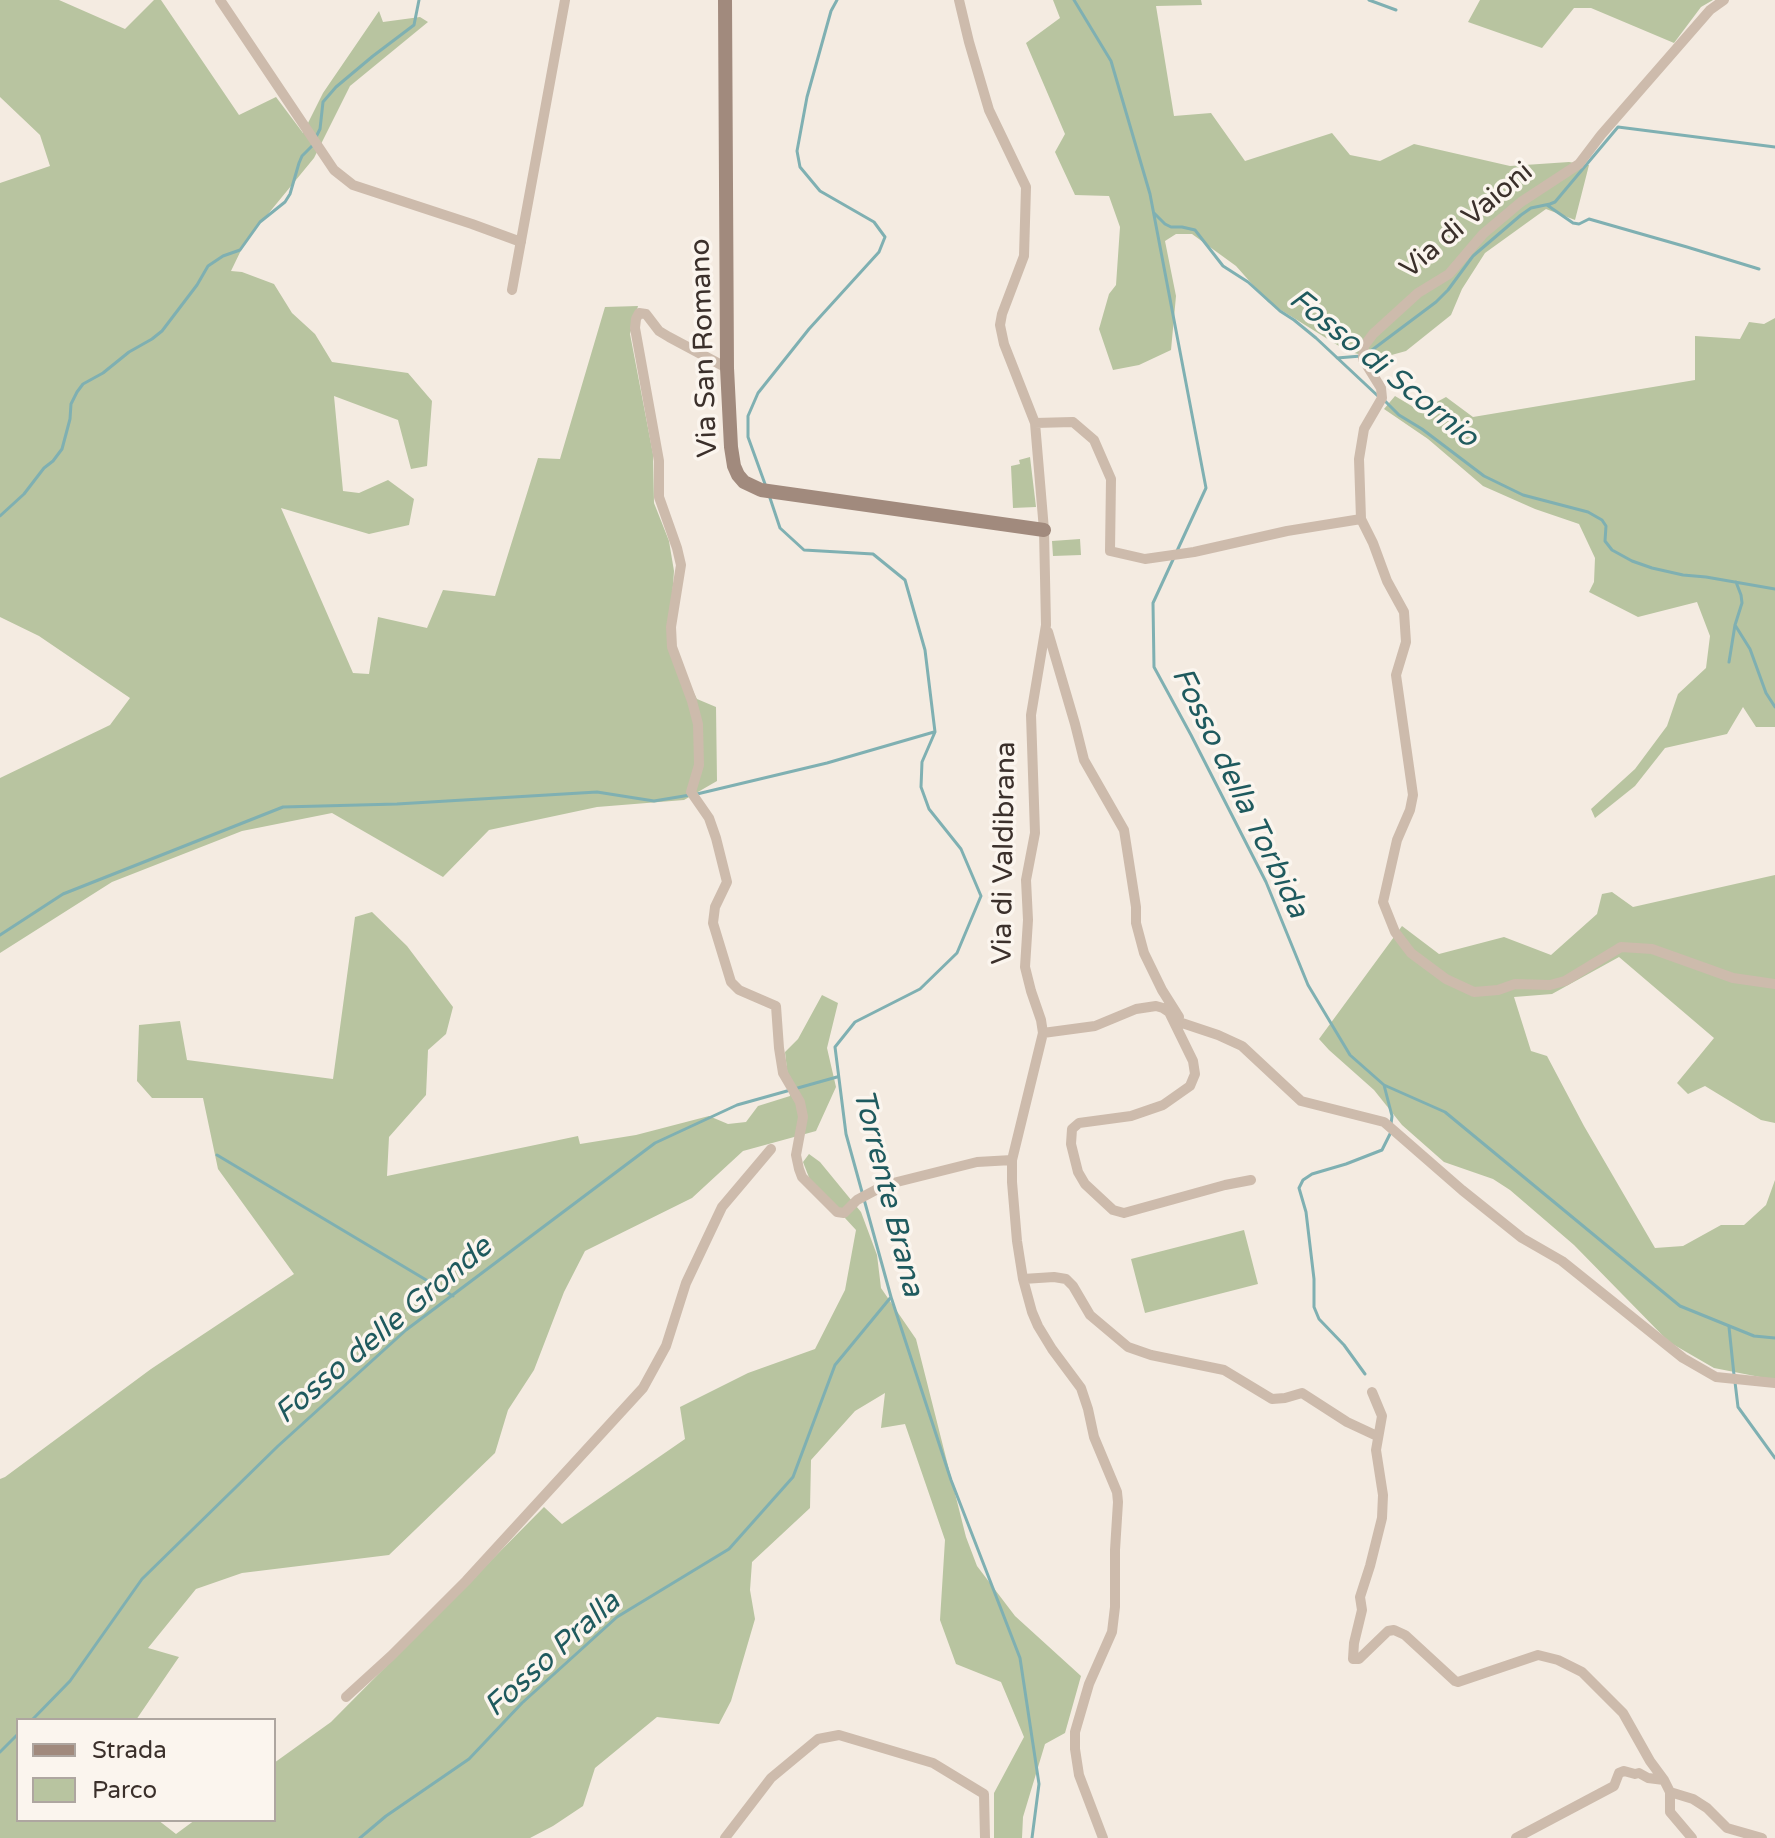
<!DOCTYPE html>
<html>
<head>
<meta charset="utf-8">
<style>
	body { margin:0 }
	#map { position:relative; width:1775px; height:1838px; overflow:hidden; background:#f4ebe1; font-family:"Varela Round",sans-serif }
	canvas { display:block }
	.legend { position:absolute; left:16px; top:1718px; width:260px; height:104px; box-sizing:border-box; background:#fbf5ee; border:2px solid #aea6a0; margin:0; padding:10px 14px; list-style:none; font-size:24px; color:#3b302b }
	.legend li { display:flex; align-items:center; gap:16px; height:40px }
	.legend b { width:40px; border:2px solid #aea6a0 }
</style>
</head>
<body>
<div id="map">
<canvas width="1775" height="1838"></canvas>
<ul class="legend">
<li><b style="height:10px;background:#a18a7d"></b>Strada</li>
<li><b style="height:22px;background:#b8c4a0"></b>Parco</li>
</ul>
</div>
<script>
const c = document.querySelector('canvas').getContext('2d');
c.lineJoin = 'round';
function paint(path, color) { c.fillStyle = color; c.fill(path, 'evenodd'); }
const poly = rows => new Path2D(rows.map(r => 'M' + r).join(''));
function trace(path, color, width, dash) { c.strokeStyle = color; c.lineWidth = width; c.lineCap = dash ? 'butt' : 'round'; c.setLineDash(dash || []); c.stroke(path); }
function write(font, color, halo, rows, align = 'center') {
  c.font = font + ' "Varela Round",sans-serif'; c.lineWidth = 7; c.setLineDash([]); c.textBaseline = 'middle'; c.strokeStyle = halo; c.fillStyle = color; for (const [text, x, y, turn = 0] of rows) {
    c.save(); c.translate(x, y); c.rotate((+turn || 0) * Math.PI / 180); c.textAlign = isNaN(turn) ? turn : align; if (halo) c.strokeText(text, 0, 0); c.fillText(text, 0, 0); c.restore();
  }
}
paint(poly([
	[0,0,59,0,125,29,154,0,161,0,239,115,276,97,303,133,323,93,379,11,383,22,420,17,428,22,350,86,314,158,245,242,231,271,242,272,274,284,292,313,315,334,332,362,408,373,432,401,427,466,411,469,398,420,334,396,343,491,359,493,388,480,414,499,409,525,369,534,281,508,353,673,369,674,378,617,427,628,443,590,495,596,538,458,560,459,605,307,638,306,630,334,653,454,654,503,669,541,674,571,669,644,697,699,716,707,717,781,684,800,597,807,489,830,443,877,332,813,242,831,112,882,0,953,0,778,110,725,130,698,39,636,0,617,0,183,50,166,40,135,0,97],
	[1053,0,1201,0,1202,5,1156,6,1174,116,1211,113,1245,161,1332,133,1350,155,1380,161,1414,144,1510,166,1569,162,1589,165,1575,220,1546,209,1485,253,1462,289,1451,315,1406,351,1377,359,1347,351,1268,302,1236,266,1192,234,1176,234,1165,241,1176,296,1171,350,1139,365,1113,370,1099,329,1109,294,1116,285,1120,227,1109,196,1075,195,1055,152,1065,134,1026,43,1060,18],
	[1480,0,1713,0,1701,7,1674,43,1591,8,1574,8,1542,48,1468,22],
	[1775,318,1775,727,1756,727,1743,707,1727,734,1665,748,1635,786,1595,818,1591,809,1635,769,1667,726,1678,694,1706,668,1710,636,1697,602,1638,617,1589,592,1594,582,1595,558,1579,524,1535,509,1483,486,1428,439,1384,409,1395,396,1420,411,1446,397,1473,417,1695,380,1695,336,1740,339,1749,322,1764,324],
	[1030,457,1036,507,1013,508,1011,466,1020,464,1019,460],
	[1080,539,1081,555,1053,556,1052,541],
	[1775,875,1775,1123,1761,1120,1705,1086,1688,1094,1677,1083,1714,1038,1619,957,1552,994,1514,997,1531,1051,1547,1056,1584,1126,1655,1248,1683,1246,1721,1225,1744,1225,1766,1205,1775,1180,1775,1380,1714,1368,1669,1342,1574,1245,1510,1190,1493,1179,1444,1162,1402,1125,1374,1090,1329,1050,1319,1039,1402,926,1439,954,1504,937,1551,955,1597,914,1602,894,1612,892,1633,907],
	[372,912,407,946,453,1007,446,1034,428,1050,426,1095,389,1137,387,1176,578,1136,580,1144,636,1135,709,1116,728,1124,746,1122,758,1106,790,1096,785,1052,798,1039,822,995,838,1003,827,1048,836,1087,816,1131,743,1151,692,1198,585,1251,564,1292,534,1370,508,1410,495,1453,389,1555,242,1573,196,1589,148,1648,179,1657,136,1720,18,1720,18,1820,158,1820,176,1834,195,1820,274,1820,274,1763,331,1722,544,1507,562,1524,685,1439,680,1407,748,1373,815,1349,845,1290,856,1230,810,1180,803,1162,809,1154,820,1162,861,1212,877,1255,881,1288,916,1339,966,1537,977,1566,1015,1616,1081,1676,1065,1733,1045,1744,1023,1817,1022,1838,994,1838,994,1793,1024,1737,1001,1682,956,1664,940,1620,945,1540,905,1424,881,1428,885,1393,855,1411,811,1460,810,1508,752,1562,750,1590,755,1619,731,1701,719,1724,657,1717,595,1768,583,1806,553,1826,530,1838,0,1838,0,1479,5,1477,151,1369,294,1274,218,1169,203,1098,152,1098,137,1081,139,1025,180,1021,187,1060,333,1079,355,917],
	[1244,1230,1258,1284,1145,1313,1131,1259]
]), '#b8c4a0');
trace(poly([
	[1074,0,1111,61,1150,194,1206,488,1153,603,1154,667,1191,735,1266,882,1308,985,1350,1055,1384,1085,1445,1112,1680,1306,1754,1336,1775,1338],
	[1369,0,1396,10],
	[315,139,320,129,323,102,336,87,373,56,414,25,419,0],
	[1547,205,1573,223,1579,224,1589,219,1687,247,1759,269],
	[1154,213,1165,224,1171,227,1182,227,1195,230,1223,266,1248,282,1280,311,1294,320,1316,338,1379,397],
	[1368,353,1436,302,1448,290,1473,256,1521,215,1531,208,1550,204,1555,202,1618,127,1775,147],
	[1337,358,1361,356],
	[1385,401,1399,415,1422,429,1484,476,1523,495,1588,512,1602,520,1606,526,1605,541,1612,550,1632,561,1652,568,1683,575,1706,577,1775,589],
	[765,484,748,437,748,416,758,393,809,329,879,252,885,237,874,222,820,191,800,167,797,151,807,97,831,11,837,0],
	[769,495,780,528,804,550,873,554,905,580,925,650,935,732,922,762,921,787,929,809,961,849,981,896,957,953,920,989,855,1022,835,1047,846,1134,891,1297,951,1480,1020,1658,1039,1784,1032,1838],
	[0,516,24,494,44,468,53,461,62,449,70,419,71,404,77,392,83,384,103,373,129,352,152,339,162,331,197,285,208,266,223,256,240,250,260,222,285,202,290,194,299,163,302,156,312,146],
	[1735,625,1750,649,1766,693,1775,707],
	[1729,662,1735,625,1742,603,1741,595,1736,582],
	[697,794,827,763,934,732],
	[0,935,63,894,283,807,397,804,597,792,654,801,690,795],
	[1384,1085,1392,1116,1391,1124],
	[217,1155,453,1296],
	[1729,1327,1734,1375],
	[1365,1374,1344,1345,1319,1319,1314,1307,1314,1279,1306,1212,1299,1188,1303,1180,1312,1174,1346,1164,1382,1150,1391,1132],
	[1735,1382,1738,1407,1775,1458],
	[32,1720,70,1681,142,1579,278,1446,406,1330,655,1143,737,1105,837,1077],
	[0,1752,18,1734],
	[360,1838,386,1816,469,1759,522,1703,617,1617,729,1549,793,1477,835,1365,891,1297]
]), '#7fb0b2', 3);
trace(poly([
	[220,0,334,170,353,185,472,224,521,242],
	[959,0,969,42,989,110,1026,187,1024,256,1002,314,1000,325,1004,344,1035,423,1044,530,1046,625,1031,715,1035,833,1026,880,1028,920,1025,967,1031,991,1041,1020,1043,1033,1012,1160,1012,1182,1017,1241,1023,1279,1032,1312,1038,1326,1052,1349,1081,1388,1088,1409,1094,1437,1117,1492,1118,1502,1115,1550,1115,1607,1112,1632,1089,1684,1075,1732,1075,1749,1079,1775,1103,1838],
	[512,290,565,0],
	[727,368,669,337,659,331,646,314,639,313,636,319,635,328,659,461,659,497,677,548,681,565,671,627,672,647,692,701,698,724,699,765,691,792,709,818,716,838,727,882,715,907,713,923,731,982,739,990,776,1006,779,1048,783,1073,800,1102,803,1117,796,1155,799,1169,802,1177,837,1212,844,1213,857,1200,885,1185,977,1162,1012,1160],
	[1035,423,1073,422,1094,440,1111,479,1110,551,1145,559,1194,552,1287,531,1361,519,1359,459,1364,429,1382,398,1381,388,1363,359,1364,346,1373,334,1418,293,1449,274,1483,234,1521,202,1579,164,1601,135,1710,10,1724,0],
	[1361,519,1373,543,1387,581,1404,612,1406,642,1396,675,1413,795,1410,810,1397,840,1383,902,1395,932,1411,953,1446,979,1474,992,1498,990,1515,984,1550,985,1565,981,1621,947,1652,949,1733,978,1775,984],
	[1048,632,1075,724,1084,760,1124,830,1136,907,1136,923,1144,953,1162,990,1179,1017],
	[1173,1020,1218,1035,1242,1046,1301,1101,1384,1122,1462,1190,1522,1238,1562,1261,1683,1358,1716,1377,1775,1383],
	[1043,1033,1095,1026,1136,1009,1156,1006,1163,1008,1169,1012,1193,1061,1195,1074,1190,1086,1163,1105,1131,1116,1079,1123,1072,1129,1071,1144,1078,1172,1085,1184,1113,1210,1124,1213,1225,1185,1251,1180],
	[1023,1279,1054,1277,1066,1279,1073,1286,1090,1315,1128,1347,1151,1355,1224,1370,1272,1399,1285,1398,1302,1393,1347,1422,1377,1436],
	[1372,1392,1382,1416,1376,1450,1383,1495,1382,1518,1370,1566,1360,1597,1362,1610,1354,1643,1353,1659,1359,1659,1388,1631,1394,1630,1405,1635,1455,1681,1458,1682,1538,1655,1558,1660,1582,1672,1623,1713,1650,1761,1664,1780,1670,1792,1670,1812,1692,1838],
	[346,1697,391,1656,466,1581,643,1388,666,1346,686,1283,722,1207,771,1149],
	[1670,1792,1693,1799,1707,1808,1727,1828,1762,1838],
	[725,1838,771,1778,818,1739,839,1735,933,1763,984,1794,985,1838],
	[1516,1838,1614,1786,1619,1773,1624,1771,1635,1774,1639,1773,1648,1778,1664,1780]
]), '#cdbbac', 10);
trace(poly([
	[725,0,727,368,731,447,734,466,738,475,744,482,761,490,1044,530]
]), '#a18a7d', 14);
write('28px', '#3b302b', '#fbf5ee', [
	["Via di Vaioni",1467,221,-40],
	["Via San Romano",705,348,-92],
	["Via di Valdibrana",1005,853,-89]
]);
write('italic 30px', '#1f5a5e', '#fbf5ee', [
	["Fosso di Scornio",1383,369,39],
	["Fosso della Torbida",1239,793,64],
	["Torrente Brana",887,1193,76],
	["Fosso delle Gronde",384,1331,-40],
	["Fosso Pralla",553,1655,-42]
]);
</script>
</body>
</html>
